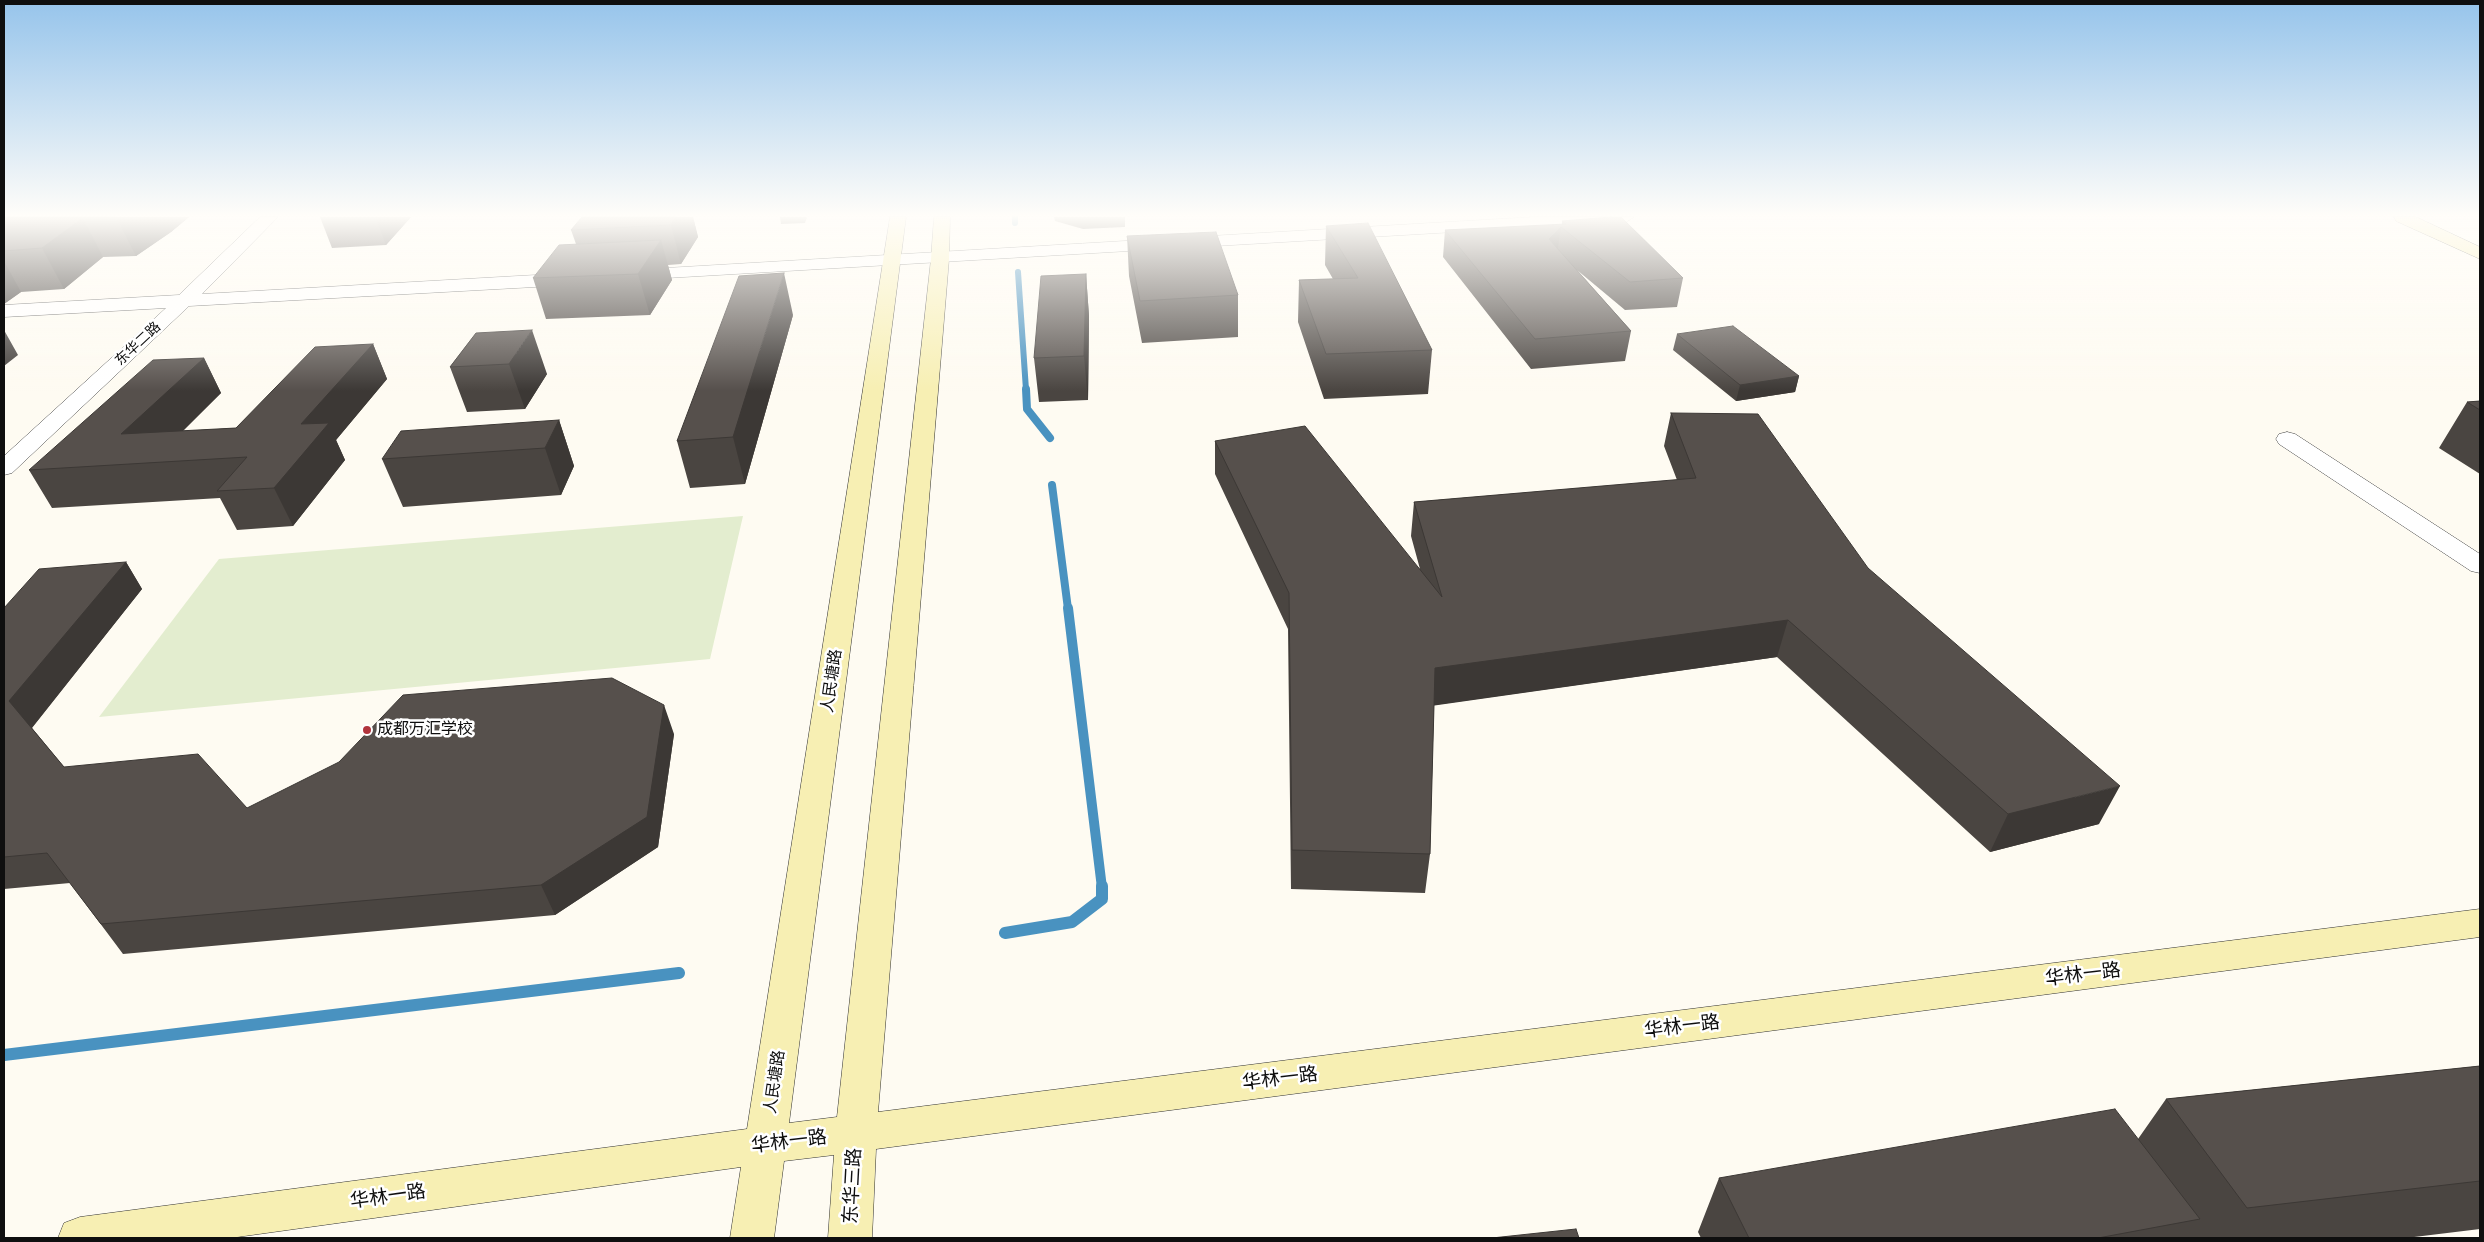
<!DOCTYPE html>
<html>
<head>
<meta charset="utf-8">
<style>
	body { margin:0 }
	#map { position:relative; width:2484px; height:1242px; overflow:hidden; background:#fefbf2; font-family:Bitter,serif }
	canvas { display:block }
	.frame { position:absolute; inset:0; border:5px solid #0f0f0f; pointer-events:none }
</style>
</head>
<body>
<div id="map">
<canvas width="2484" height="1242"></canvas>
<div class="frame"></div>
</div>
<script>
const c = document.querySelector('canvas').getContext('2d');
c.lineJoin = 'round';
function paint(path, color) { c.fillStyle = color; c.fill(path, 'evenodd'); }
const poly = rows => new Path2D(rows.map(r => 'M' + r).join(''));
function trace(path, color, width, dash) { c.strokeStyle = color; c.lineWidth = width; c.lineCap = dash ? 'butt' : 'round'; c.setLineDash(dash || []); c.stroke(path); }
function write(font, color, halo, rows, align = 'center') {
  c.font = font + ' Bitter,"Noto Sans SC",serif'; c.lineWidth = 5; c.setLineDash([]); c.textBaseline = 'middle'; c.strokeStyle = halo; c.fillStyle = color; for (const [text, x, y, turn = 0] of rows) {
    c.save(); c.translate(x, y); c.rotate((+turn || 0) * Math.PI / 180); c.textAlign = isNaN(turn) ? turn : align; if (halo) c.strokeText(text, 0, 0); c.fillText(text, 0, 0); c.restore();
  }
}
paint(poly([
	[743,516,710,659,99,717,219,559]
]), '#e3edcf');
trace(poly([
	[1015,217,1015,223],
	[1018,272,1026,390]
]), '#4992c0', 6);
trace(poly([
	[1026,389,1027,409,1050,438],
	[1052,485,1068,609]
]), '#4992c0', 8);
trace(poly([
	[1068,608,1102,888]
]), '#4992c0', 10);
trace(poly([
	[1005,933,1072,922,1102,899,1102,886],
	[4,1055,679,973]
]), '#4992c0', 12);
const street = poly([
	[260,217,278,217,202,294,571,273,578,275,580,279,578,283,571,285,189,306,12,473,4,475,4,456,166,308,4,317,4,305,179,295,260,217],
	[1533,217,1634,217,1626,222,632,280,626,279,623,275,626,271,632,270,1533,217],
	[2287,432,2295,434,2480,554,2480,573,2471,571,2279,444,2276,439,2279,434,2287,432]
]);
const secondary = poly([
	[890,217,906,217,789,1123,837,1117,931,259,934,217,950,217,949,259,878,1112,2480,909,2480,937,876,1149,872,1238,828,1238,834,1155,784,1161,774,1238,730,1238,741,1167,230,1238,58,1238,64,1223,80,1217,747,1129,890,217],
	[2394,217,2416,217,2480,247,2480,259,2396,221,2394,217]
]);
trace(street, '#424242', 1);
trace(secondary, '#313131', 1);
paint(street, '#fff');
paint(secondary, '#f7efb3');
paint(poly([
	[4,217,189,217,171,232,136,256,103,257,64,289,21,292,4,304],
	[320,217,411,217,386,245,332,248],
	[693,217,698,237,681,264,668,265,672,280,650,315,546,319,533,278,576,244,571,230],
	[780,217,807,217,805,223,781,224],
	[1054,217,1125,217,1125,227,1083,229,1055,221],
	[1562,221,1683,278,1677,307,1625,310,1577,270,1631,331,1625,361,1531,369,1443,257,1445,230,1562,225],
	[1326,226,1432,350,1428,394,1324,399,1298,322,1299,280,1333,279,1325,265],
	[1127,236,1238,295,1238,337,1142,343,1129,276],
	[1086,274,1089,316,1088,400,1039,402,1034,358],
	[793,315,745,484,690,488,677,441],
	[476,333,547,374,525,409,467,412,450,367],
	[1677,334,1799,376,1795,392,1736,401,1673,350],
	[373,344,387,379,336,440,345,460,293,526,237,530,220,498,52,508,29,470,204,358,221,393,183,431,236,428],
	[2480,401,2480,474,2439,448,2467,402],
	[1671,413,1868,568,2099,824,1990,852,1777,657,1434,705,1430,854,1425,893,1291,889,1288,629,1215,474,1215,441,1420,569,1411,536,1414,502,1677,480,1664,446],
	[559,420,574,466,561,495,403,507,382,459],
	[126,562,142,589,32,728,64,767,247,808,674,734,658,847,555,915,123,954,70,883,4,889,4,608],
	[2480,1066,2480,1229,2406,1238,1701,1238,1698,1232,1719,1178,2138,1139,2166,1099]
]), '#4a4541');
paint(poly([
	[116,217,189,217,171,232,136,256],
	[375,217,411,217,386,245],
	[676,217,693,217,698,237,681,264,671,225],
	[83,218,103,257,64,289,42,248],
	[1561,227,1557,254,1549,239],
	[661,240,672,280,650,315,638,274],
	[4,261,21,292,4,304],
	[784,273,793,315,745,484,733,437],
	[1086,274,1089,316,1088,400,1084,356],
	[4,330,18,355,4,366],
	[532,330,547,374,525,409,509,364],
	[373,344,387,379,336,440,345,460,293,526,274,488,301,424],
	[204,358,221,393,150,463,121,434],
	[1799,376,1795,392,1736,401,1740,385],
	[559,420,574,466,561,495,545,448],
	[126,562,142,589,30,730,9,701],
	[1788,620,1777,657,1431,706,1435,668],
	[664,705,674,734,658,847,555,915,541,885],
	[2120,786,2099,824,1990,852,2008,814]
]), '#3c3835');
const building = poly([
	[4,217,115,217,83,218,42,248,4,251,4,217],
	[582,217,676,217,671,225,571,230,582,217],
	[1611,217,1621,217,1683,278,1630,282,1561,227,1549,239,1631,331,1535,339,1445,230,1566,224,1562,221,1611,217],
	[1368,223,1432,350,1326,354,1299,280,1358,278,1326,226,1368,223],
	[1216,232,1238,295,1140,301,1127,236,1216,232],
	[661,240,638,274,533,278,559,245,661,240],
	[784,273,733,437,677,441,739,276,784,273],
	[1086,274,1084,356,1034,358,1041,276,1086,274],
	[1733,326,1799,376,1740,385,1677,334,1733,326],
	[532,330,509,364,450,367,476,333,532,330],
	[373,344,301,424,329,423,274,488,217,491,247,457,29,470,153,360,204,358,121,434,236,428,315,347,373,344],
	[2480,401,2480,410,2467,402,2480,401],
	[1671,413,1758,414,1868,568,2120,786,2008,814,1788,620,1435,668,1430,854,1292,850,1289,593,1215,441,1305,426,1442,597,1414,502,1696,478,1671,413],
	[559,420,545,448,382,459,401,431,559,420],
	[126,562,9,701,64,767,198,754,247,808,339,762,403,695,612,678,664,705,647,817,541,885,101,924,47,853,4,857,4,608,39,569,126,562],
	[2480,1066,2480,1181,2247,1208,2166,1099,2480,1066],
	[2115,1109,2200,1219,2098,1238,1749,1238,1719,1178,2115,1109],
	[1576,1229,1579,1238,1492,1238,1576,1229]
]);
paint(building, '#56504c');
trace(building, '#3c3835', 1);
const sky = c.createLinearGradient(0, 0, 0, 391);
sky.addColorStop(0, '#96c4eb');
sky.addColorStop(0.55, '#fffdf9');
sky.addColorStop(1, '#fffdf900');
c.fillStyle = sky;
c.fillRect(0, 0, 2484, 391);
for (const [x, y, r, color] of [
	[367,730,5,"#b1343c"]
]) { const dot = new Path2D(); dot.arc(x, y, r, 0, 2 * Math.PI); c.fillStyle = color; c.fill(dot); trace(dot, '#fff', 2); }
write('14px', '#0f0f0f', '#fff', [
	["东华二路",138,344,-43]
]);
write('16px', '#0f0f0f', '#fff', [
	["人民塘路",832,681,-82],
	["人民塘路",775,1082,-82]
]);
write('16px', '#0f0f0f', '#fff', [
	["成都万汇学校",377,730]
], 'left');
write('19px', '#0f0f0f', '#fff', [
	["华林一路",2083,975,-7],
	["华林一路",1682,1027,-7],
	["华林一路",1280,1079,-7],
	["华林一路",789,1142,-7],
	["东华三路",853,1186,-87],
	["华林一路",388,1197,-8]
]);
</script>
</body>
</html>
